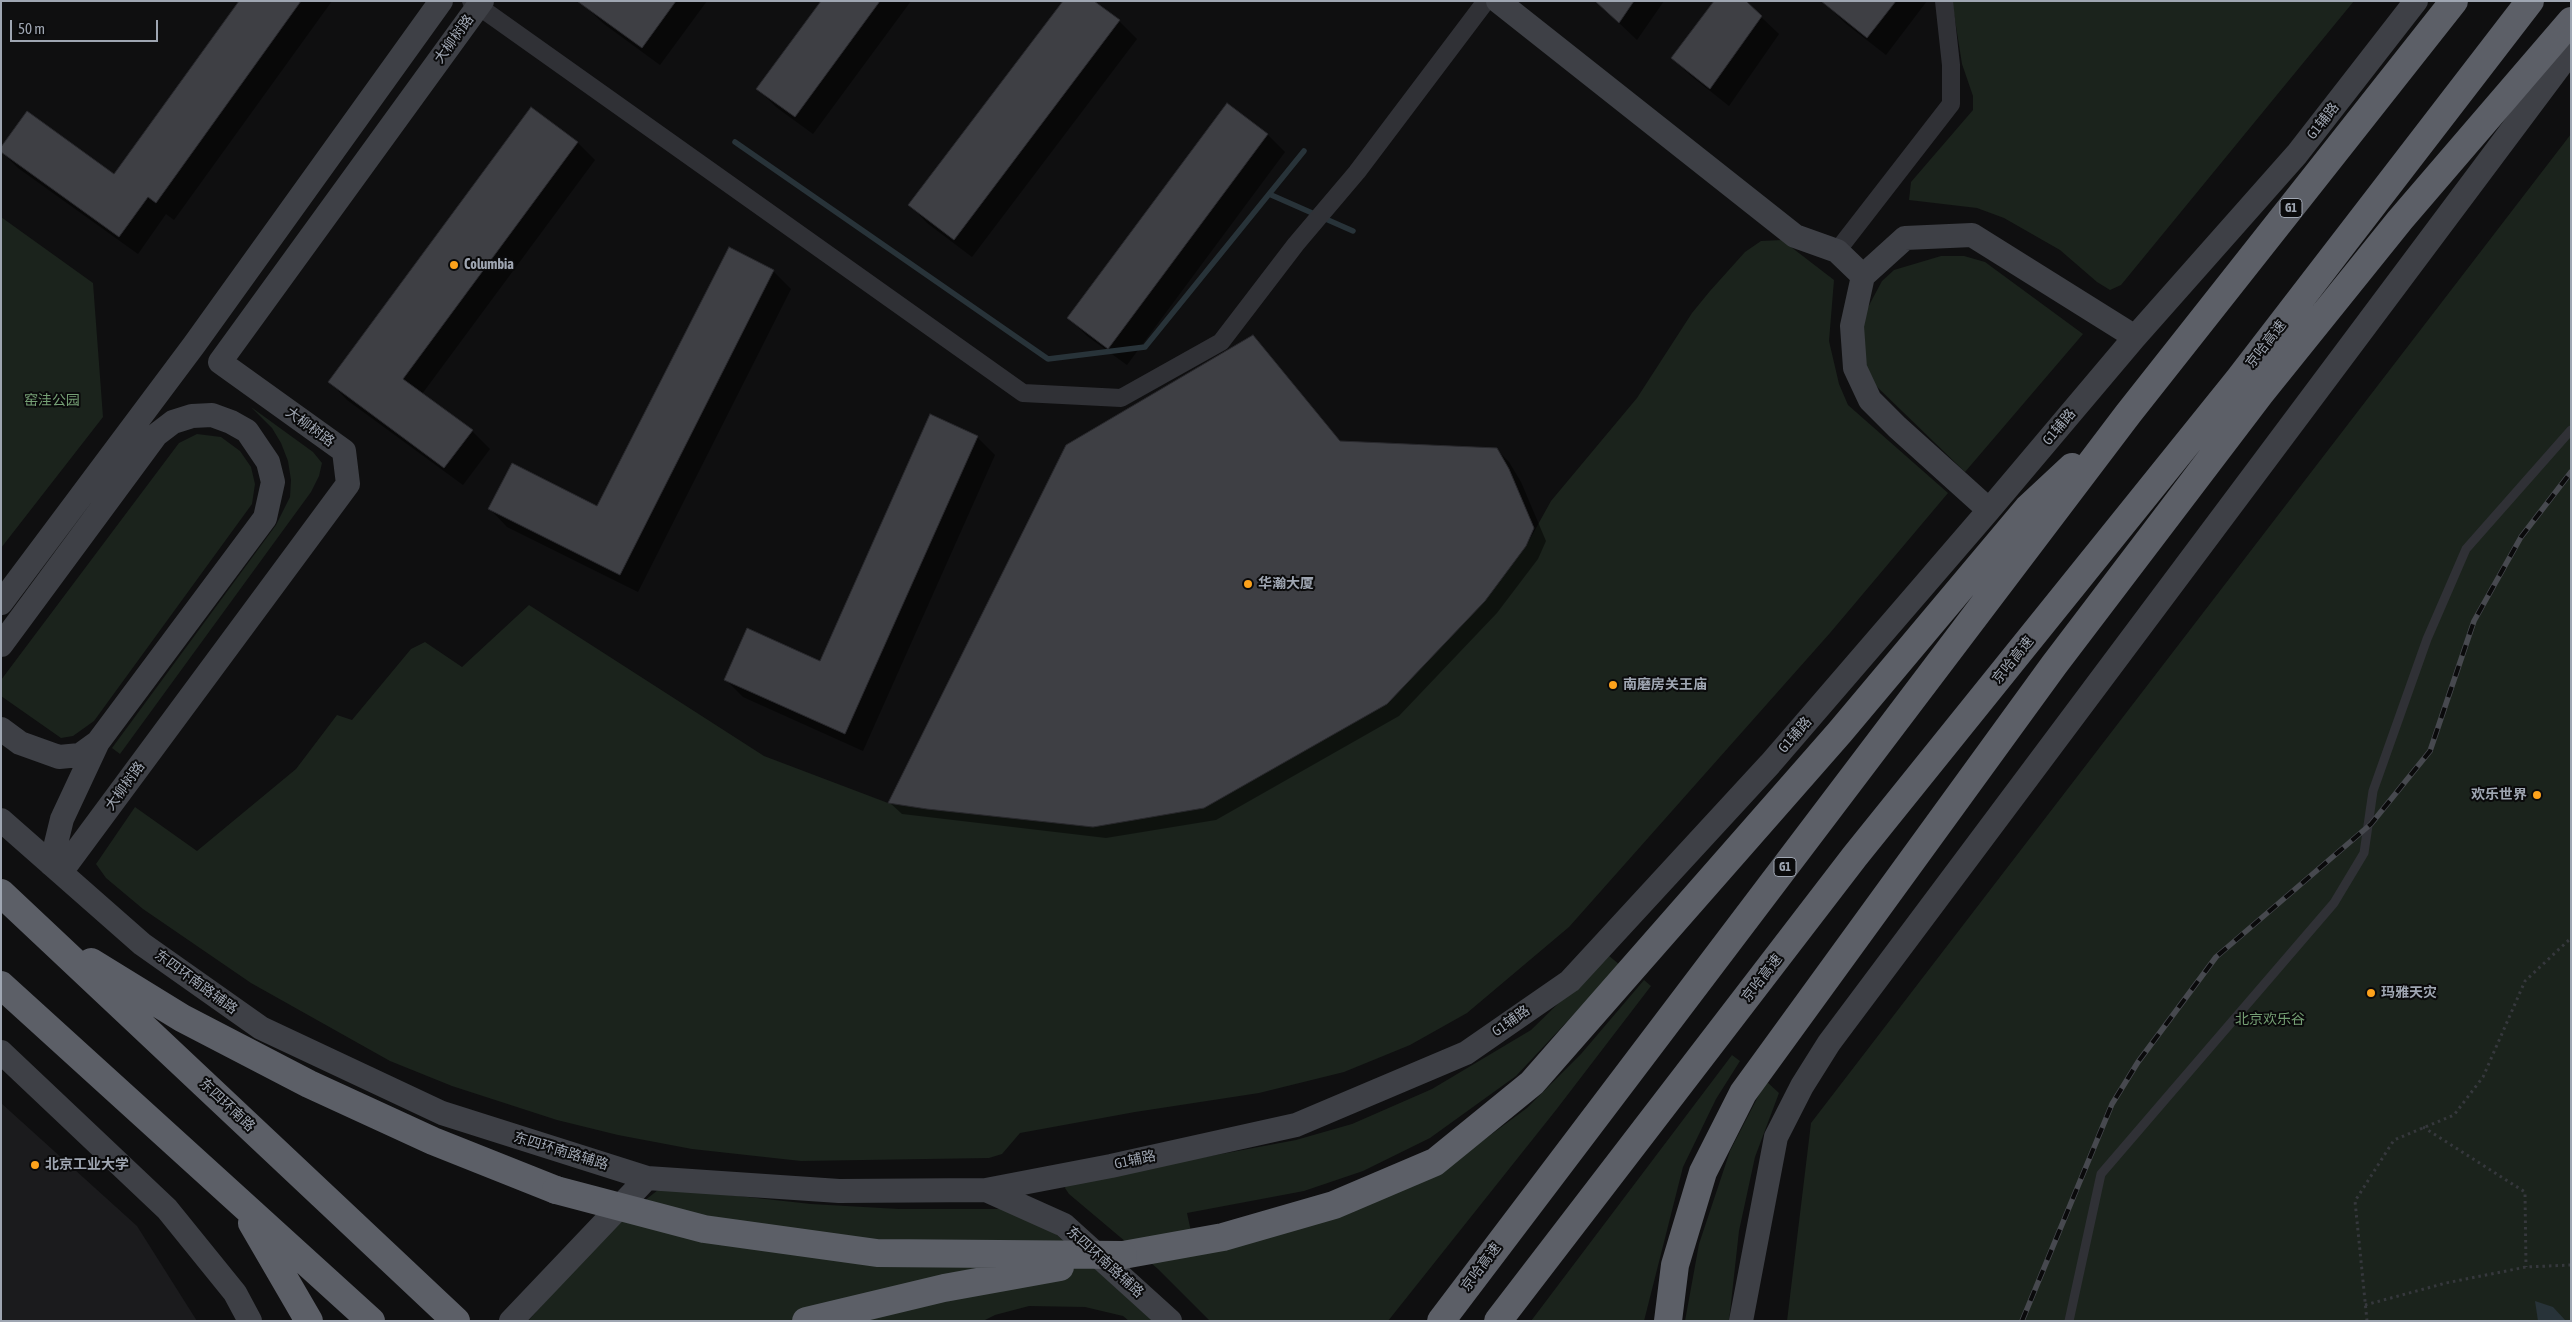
<!DOCTYPE html>
<html>
<head>
<meta charset="utf-8">
<style>
	body { margin:0 }
	#map { position:relative; width:2572px; height:1322px; overflow:hidden; background:#0f0f10; font-family:"Asap Condensed",sans-serif }
	canvas { display:block }
	.frame { position:absolute; inset:0; border:2px solid #9fa6b2; pointer-events:none }
	.scale { position:absolute; left:10px; top:20px; width:148px; height:22px; box-sizing:border-box; border:2px solid #9fa6b2; border-top:0; padding-left:6px; font-size:15px; line-height:18px; white-space:nowrap; color:#9fa6b2; -webkit-text-stroke:4px #0a0a0b; paint-order:stroke }
</style>
</head>
<body>
<div id="map">
<canvas width="2572" height="1322"></canvas>
<div class="frame"></div>
<div class="scale">50 m</div>
</div>
<script>
const c = document.querySelector('canvas').getContext('2d');
c.lineJoin = 'round';
function paint(path, color) { c.fillStyle = color; c.fill(path, 'evenodd'); }
const poly = rows => new Path2D(rows.map(r => 'M' + r).join(''));
function trace(path, color, width, dash) { c.strokeStyle = color; c.lineWidth = width; c.lineCap = dash ? 'butt' : 'round'; c.setLineDash(dash || []); c.stroke(path); }
function write(font, color, halo, rows, align = 'center') {
  c.font = font + ' "Asap Condensed","Noto Sans SC",sans-serif'; c.lineWidth = 4; c.setLineDash([]); c.textBaseline = 'middle'; c.strokeStyle = halo; c.fillStyle = color; for (const [text, x, y, turn = 0] of rows) {
    c.save(); c.translate(x, y); c.rotate((+turn || 0) * Math.PI / 180); c.textAlign = isNaN(turn) ? turn : align; if (halo) c.strokeText(text, 0, 0); c.fillText(text, 0, 0); c.restore();
  }
}
paint(poly([
	[1,1103,137,1226,197,1321,1,1321]
]), '#1b1b1d');
paint(poly([
	[1952,1,2354,1,2121,285,2110,290,2097,282,2060,250,2004,218,1977,208,1909,200,1911,182,1973,110,1973,96,1962,64],
	[2571,134,2571,1321,1787,1321,1811,1123],
	[1,217,93,283,103,417,1,548],
	[1782,240,1834,280,1829,341,1839,384,1848,405,1948,493,1830,633,1569,927,1467,1013,1410,1045,1344,1072,1259,1093,1135,1112,1020,1133,1002,1154,989,1158,801,1161,692,1149,618,1135,557,1120,452,1086,390,1061,251,983,143,909,106,878,96,864,135,807,197,851,296,769,337,715,352,720,411,649,425,642,462,667,529,605,764,756,888,803,927,809,1093,827,1204,808,1387,704,1485,601,1526,546,1551,501,1637,398,1692,313,1710,291,1745,252,1761,241],
	[1941,256,1964,256,1985,262,2083,334,1965,472,1873,383,1864,359,1862,339,1866,311,1882,281,1894,270],
	[251,407,313,452,322,463,319,476,311,492,120,754,112,748,276,525,290,497,291,480,288,461,281,443,272,428],
	[197,434,221,437,240,451,251,467,255,484,252,504,94,721,73,736,61,738,1,696,1,680,179,443],
	[1608,955,1620,965,1516,1076,1430,1138,1363,1171,1304,1191,1187,1213,1195,1250,1470,1150,1527,1108,1581,1054,1644,980,1651,986,1556,1110,1388,1321,1210,1321,1158,1269,1069,1194,1065,1188,1066,1183,1296,1140,1352,1124,1432,1089,1531,1030],
	[1732,1055,1740,1061,1716,1099,1683,1167,1644,1321,1531,1321],
	[1766,1081,1779,1093,1755,1157,1739,1231,1729,1321,1685,1321,1699,1244,1730,1151],
	[658,1190,693,1191,811,1204,899,1209,1009,1209,1041,1221,1154,1321,1129,1321,1123,1316,1085,1307,1029,1306,995,1315,983,1321,528,1321,616,1223]
]), '#1b231c');
paint(poly([
	[2535,1301,2553,1307,2566,1321,2538,1321]
]), '#283339');
paint(poly([
	[240,1,332,1,174,220,166,214,138,254,18,168,1,151,115,176],
	[590,1,707,1,660,65,604,24,586,7],
	[823,1,911,1,813,134,776,107,758,89],
	[1092,1,1119,21,1137,39,972,257,927,223,910,205],
	[1596,1,1664,1,1637,40],
	[1830,1,1927,1,1886,55,1845,23,1827,5],
	[1761,17,1779,34,1729,106,1690,75,1672,58],
	[1267,134,1285,152,1127,365,1087,336,1069,318],
	[577,142,595,160,422,394,472,431,490,449,463,485,347,400,330,382],
	[773,271,791,289,638,592,507,527,490,509,598,508],
	[1253,337,1342,443,1496,449,1509,462,1521,482,1546,541,1538,559,1497,613,1399,716,1216,820,1106,838,902,814,890,803],
	[977,437,995,455,863,751,743,697,725,679,820,662]
]), '#0007');
trace(poly([
	[735,142,1048,359,1145,347,1304,151],
	[1269,194,1353,231]
]), '#283339', 5.5);
const building = poly([
	[239,1,301,1,156,203,148,197,119,237,1,152,1,147,27,111,114,174,239,1],
	[577,1,676,1,642,48,577,1],
	[821,1,880,1,795,117,756,89,821,1],
	[1063,1,1094,1,1120,20,954,240,908,205,1063,1],
	[1595,1,1634,1,1619,23,1595,1],
	[1714,1,1746,1,1762,16,1710,89,1671,58,1714,1],
	[1821,1,1896,1,1867,38,1821,1],
	[1227,103,1268,134,1108,349,1067,318,1227,103],
	[531,107,578,142,403,379,473,430,444,468,328,382,531,107],
	[729,247,774,270,620,575,488,509,512,463,597,506,729,247],
	[1253,335,1340,441,1497,448,1509,469,1534,528,1526,546,1485,601,1387,704,1204,808,1093,827,927,809,888,803,1066,445,1253,335],
	[930,414,978,436,845,734,724,680,747,628,820,661,930,414]
]);
paint(building, '#3e3f44');
trace(building, '#29292d', 1);
trace(poly([
	[2423,1127,2525,1192,2526,1267],
	[2365,1305,2446,1283,2526,1267,2571,1265],
	[2367,1321,2355,1201,2394,1140,2454,1115,2483,1077,2525,981,2571,938]
]), '#36383d', 3, [2.5, 4]);
trace(poly([
	[2069,1321,2101,1174,2334,903,2364,853,2373,791,2427,639,2466,549,2571,430]
]), '#303136', 9);
trace(poly([
	[471,1,1023,393,1121,398,1221,342,1296,244,1357,172,1486,1],
	[1837,251,1951,104,1951,65,1944,1]
]), '#303136', 18);
trace(poly([
	[1498,1,1795,236,1837,251,1863,276,1905,238,1972,235,2135,337],
	[1863,276,1852,326,1855,368,1870,400,1897,427,1989,510],
	[1,603,194,345,441,1],
	[1,645,156,435,173,422,192,416,212,415,231,422,247,431,268,462,273,482,265,518,98,742,62,819,51,864],
	[1,729,20,743,59,757,80,755,98,742],
	[1,820,142,944,261,1028,442,1113,647,1178,839,1191,986,1190,1064,1225,1170,1321],
	[61,872,348,484,344,451,220,362,482,1],
	[1,1052,167,1209,235,1293,250,1321],
	[986,1190,1111,1166,1296,1125,1466,1053,1570,981,1770,764,1989,510,2135,337,2297,154,2416,1],
	[511,1321,647,1178],
	[1741,1321,1776,1137,1802,1086,1829,1043,2571,51]
]), '#3e4046', 24);
trace(poly([
	[1,893,456,1321],
	[91,962,182,1018,309,1084,433,1141,556,1190],
	[1,985,371,1321],
	[252,1223,309,1321],
	[1123,1255,1223,1237,1334,1205,1435,1162,1532,1083,1840,732,2028,508,2072,467],
	[1441,1321,2128,414,2454,1],
	[1498,1321,1855,856,2239,379,2530,1],
	[1668,1321,1675,1265,1703,1172,1743,1093,2054,665,2260,394,2400,220,2571,21]
]), '#5c5f67', 28);
const rail = poly([
	[2022,1321,2112,1104,2138,1062,2216,957,2371,824,2430,751,2474,621,2521,537,2571,472]
]);
trace(rail, '#47494f', 5.5);
trace(rail, '#0a0a0b', 4, [11]);
trace(poly([
	[556,1190,704,1229,877,1253,1123,1255],
	[806,1321,944,1288,1060,1267]
]), '#5c5f67', 28);
for (const [x, y, r, color] of [
	[454,265,5,"#fda21b"],
	[1248,584,5,"#fda21b"],
	[1613,685,5,"#fda21b"],
	[2537,795,5,"#fda21b"],
	[2371,993,5,"#fda21b"],
	[35,1165,5,"#fda21b"]
]) { const dot = new Path2D(); dot.arc(x, y, r, 0, 2 * Math.PI); c.fillStyle = color; c.fill(dot); trace(dot, '#0a0a0b', 2); }
for (const [x, y, w] of [
	[2291,208,22],
	[1785,867,22]
]) { const box = new Path2D(); box.roundRect(x - w / 2, y - 9.5, w, 19, 4); c.fillStyle = '#0a0a0b'; c.fill(box); trace(box, '#9fa6b2', 1); }
write('bold 12px', '#9fa6b2', null, [
	["G1",2291,208],
	["G1",1785,867]
]);
write('14px', '#9fa6b2', '#0a0a0b', [
	["大柳树路",454,39,-54],
	["G1辅路",2323,121,-52],
	["京哈高速",2266,344,-52],
	["大柳树路",310,427,36],
	["G1辅路",2059,427,-50],
	["京哈高速",2013,660,-51],
	["G1辅路",1795,735,-49],
	["大柳树路",125,786,-54],
	["京哈高速",1762,978,-52],
	["东四环南路辅路",196,982,36],
	["G1辅路",1511,1021,-35],
	["东四环南路",227,1105,43],
	["东四环南路辅路",561,1151,17],
	["G1辅路",1135,1160,-12],
	["东四环南路辅路",1105,1262,42],
	["京哈高速",1481,1267,-53]
]);
write('bold 14px', '#9fa6b2', '#0a0a0b', [
	["Columbia",464,265],
	["华瀚大厦",1258,584],
	["南磨房关王庙",1623,685],
	["欢乐世界",2527,795,"right"],
	["玛雅天灾",2381,993],
	["北京工业大学",45,1165]
], 'left');
write('14px', '#759f74', '#0a0a0b', [
	["窑洼公园",52,401],
	["北京欢乐谷",2270,1020]
]);
</script>
</body>
</html>
